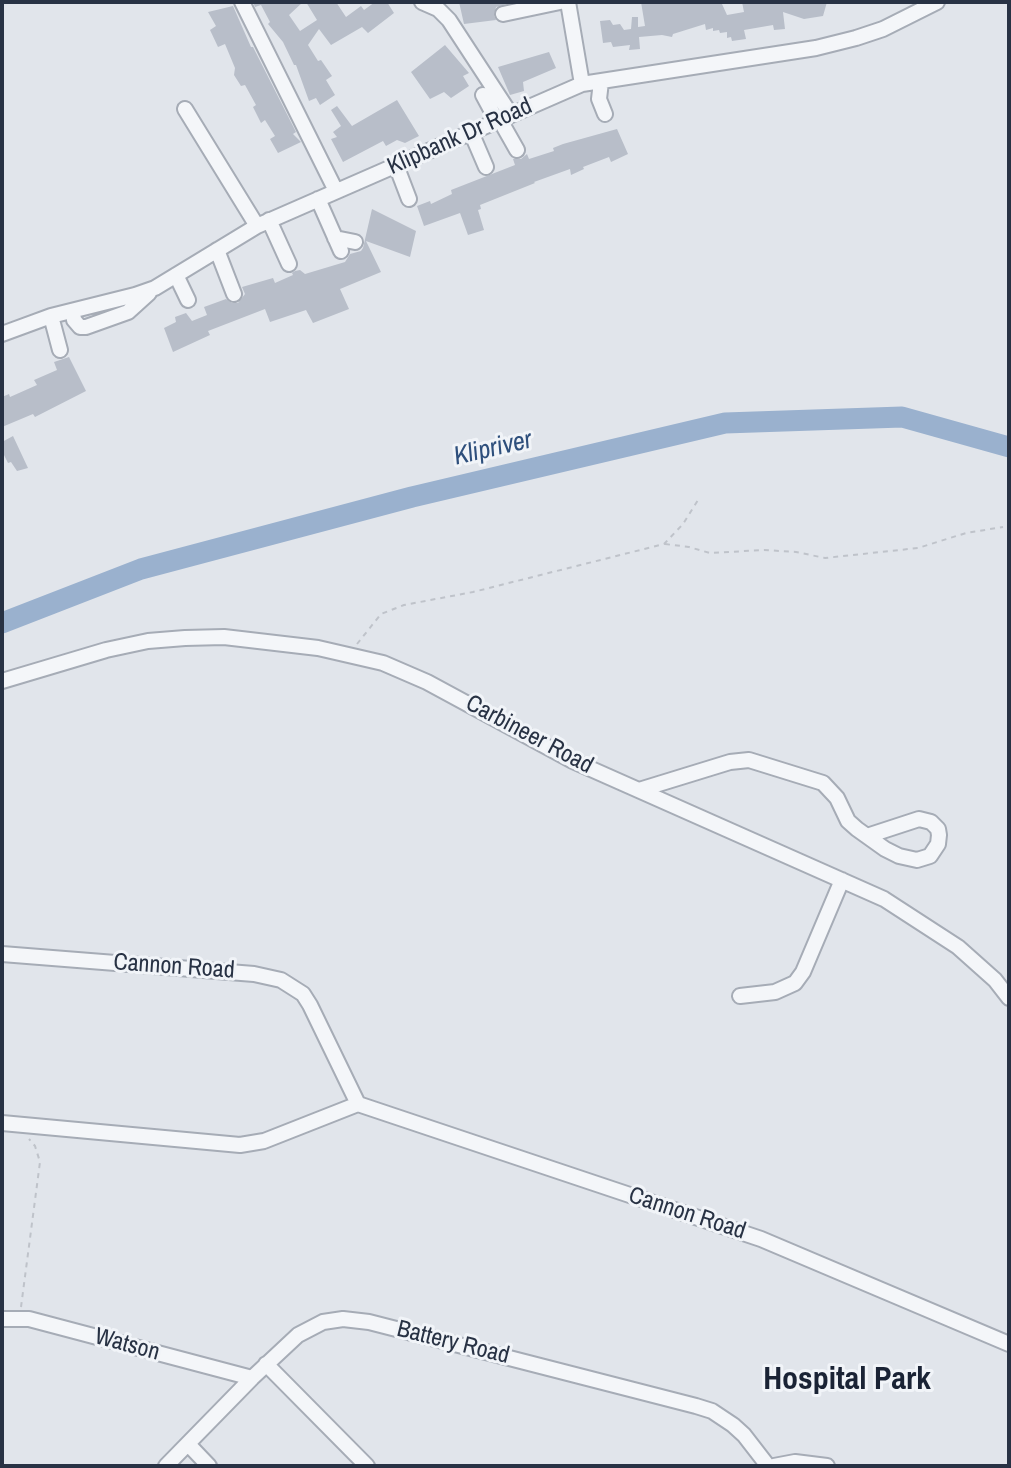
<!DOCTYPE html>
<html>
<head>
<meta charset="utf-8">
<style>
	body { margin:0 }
	#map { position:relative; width:1011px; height:1468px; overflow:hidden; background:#e1e5eb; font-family:"Archivo Narrow",sans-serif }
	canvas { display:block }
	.frame { position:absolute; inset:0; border:4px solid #283244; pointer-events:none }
</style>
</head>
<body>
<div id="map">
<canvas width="1011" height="1468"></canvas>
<div class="frame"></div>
</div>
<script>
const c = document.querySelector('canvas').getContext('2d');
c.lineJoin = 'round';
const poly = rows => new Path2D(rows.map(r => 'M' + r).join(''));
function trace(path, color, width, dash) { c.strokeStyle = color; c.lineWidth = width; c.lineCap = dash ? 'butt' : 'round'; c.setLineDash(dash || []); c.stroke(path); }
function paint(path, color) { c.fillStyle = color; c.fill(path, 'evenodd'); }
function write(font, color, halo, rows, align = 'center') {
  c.font = font + ' "Archivo Narrow",sans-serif'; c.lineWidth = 6; c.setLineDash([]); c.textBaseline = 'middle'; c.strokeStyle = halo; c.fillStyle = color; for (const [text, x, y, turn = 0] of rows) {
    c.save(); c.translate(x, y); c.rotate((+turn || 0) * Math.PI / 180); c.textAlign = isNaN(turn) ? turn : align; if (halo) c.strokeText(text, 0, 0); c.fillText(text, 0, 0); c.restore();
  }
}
trace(poly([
	[2,623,141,569,412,497,725,423,902,417,1009,447]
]), '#9ab1ce', 21);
paint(poly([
	[253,2,303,2,289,15,300,31,317,20,306,2,336,2,346,17,361,6,364,10,375,2,387,2,394,13,368,33,362,27,331,45,319,29,308,45,318,61,321,60,332,76,326,80,335,95,320,105,316,98,309,101,296,65,294,65,283,42,268,24,270,22,261,5,255,7],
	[459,2,514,2,496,7,494,15,496,20,464,24],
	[641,2,715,2,716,4,722,4,727,15,744,12,742,2,827,2,823,16,804,19,783,12,785,29,774,30,773,25,744,30,746,39,732,41,731,37,727,38,727,32,720,33,719,30,713,31,713,28,706,30,705,24,673,34,672,37,662,35,639,37,640,49,629,50,630,45,613,47,611,42,603,43,600,21,610,20,613,25,620,24,624,30,631,29,632,17,638,17,638,27,645,26],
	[233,6,251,47,253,47,296,132,293,134,301,142,278,153,270,139,275,136,265,120,261,123,253,107,256,105,245,85,241,86,234,75,235,68,225,44,218,47,210,30,216,26,208,12],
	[445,45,469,73,463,76,469,86,451,98,444,92,430,99,411,72],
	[549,52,556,68,523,82,524,91,510,95,498,67],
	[397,100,419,136,405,143,397,140,386,146,383,141,343,162,331,139,337,137,333,132,341,126,331,110,337,106,352,126],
	[617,129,628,154,611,162,609,157,583,167,584,169,571,175,570,169,534,182,535,183,480,205,481,209,478,210,484,230,468,235,460,213,424,226,417,206,430,201,431,204,452,194,451,190,515,165,513,159,521,159,527,154,529,159,554,151,553,148,563,144],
	[372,209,416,231,410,257,366,241,381,272,340,289,349,309,313,323,306,310,270,322,265,309,208,331,210,335,173,352,164,328,176,322,175,317,186,313,192,321,207,315,204,307,226,299,232,303,238,303,245,294,242,287,273,278,275,283,293,275,292,273,295,271,300,270,305,274,345,262,350,254,361,251,363,248],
	[69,357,86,391,35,417,33,414,2,427,2,397,9,394,10,397,37,385,34,380,57,370,54,362],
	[13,436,28,468,17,471,11,462,8,463,2,451,2,442]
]), '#b8bec9');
const minor = poly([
	[242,2,336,191],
	[422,2,438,9,449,20,511,115],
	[568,2,582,84],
	[503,14,560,2],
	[601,82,599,99,605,114],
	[483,95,497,121],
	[185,109,257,226],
	[500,120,517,150],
	[471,132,486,167],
	[396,165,409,199],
	[318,199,341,251],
	[269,220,289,264],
	[335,238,355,242],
	[217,250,234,294],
	[176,275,188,300],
	[73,311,74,320,80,327,86,327,128,312,149,293],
	[51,316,60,350],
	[2,334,51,316,135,295,155,288,257,226,582,84,816,48,856,38,883,29,937,2],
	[2,681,106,650,148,641,185,638,224,637,318,648,383,663,427,682,573,761,884,899,958,947,995,980,1009,998],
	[639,790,730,762,749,760,823,783,837,798,848,821,857,829,885,849,899,856,917,860,930,856,938,844,939,835,938,829,931,822,919,819,867,836],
	[2,954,254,974,281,980,303,994,310,1005,358,1104],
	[740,996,775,992,795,983,803,972,842,880],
	[2,1123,240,1145,264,1141,358,1104,761,1239,1009,1344],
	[2,1319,29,1319,252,1378],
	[266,1364,367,1466],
	[188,1444,209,1466],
	[166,1466,252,1378,298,1335,323,1322,343,1319,369,1322,696,1406,712,1411,733,1425,744,1435,768,1466],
	[774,1466,795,1462,827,1466]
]);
trace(minor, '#a6acb6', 18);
trace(poly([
	[665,544,689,547,710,553,764,550,796,552,825,558,918,548,966,533,1003,527],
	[357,644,381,614,404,605,473,592,664,544,683,524,698,500],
	[21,1307,40,1162,35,1146,29,1139]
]), '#bfc3ca', 2, [5, 5]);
trace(minor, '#f4f6f9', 14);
write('24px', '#283244', '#f1f4f8', [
	["Klipbank Dr Road",460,137,-24],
	["Carbineer Road",529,735,28],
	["Cannon Road",174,967,4],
	["Cannon Road",687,1214,18],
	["Battery Road",453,1343,14],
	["Watson",127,1345,15]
]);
write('italic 26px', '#2e4f7c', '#f1f4f8', [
	["Klipriver",493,449,-13]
]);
write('bold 32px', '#1a2335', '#f1f4f8', [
	["Hospital Park",847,1380]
]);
</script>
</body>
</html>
